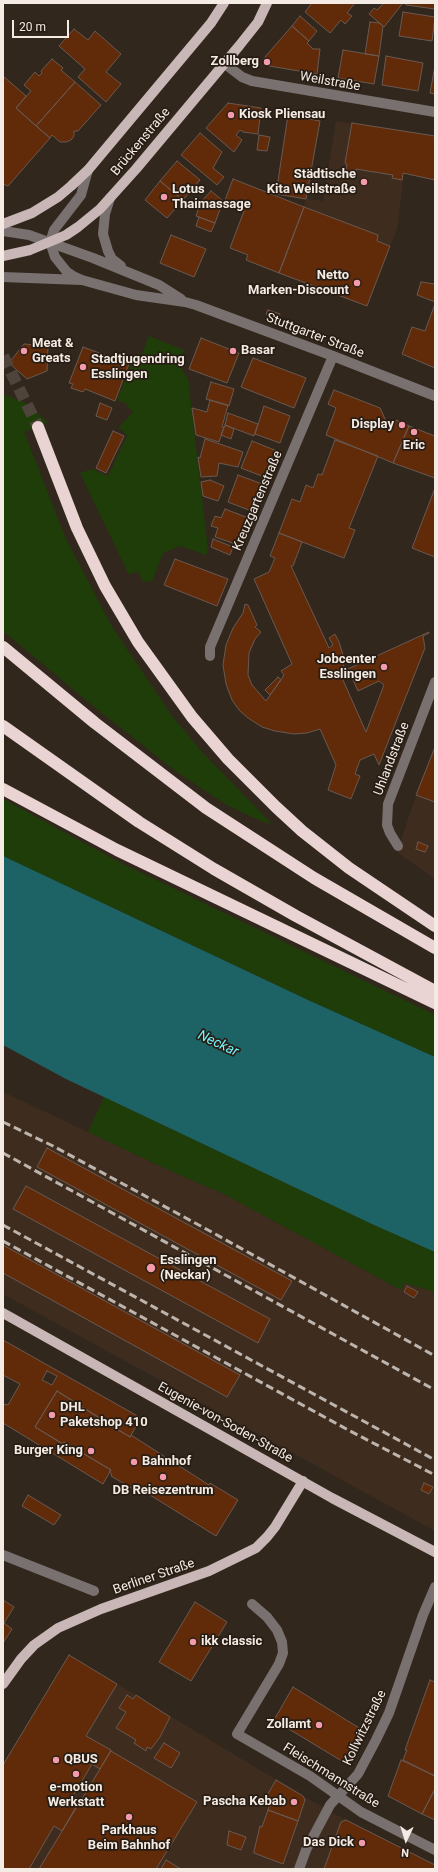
<!DOCTYPE html>
<html>
<head>
<meta charset="utf-8">
<style>
	body { margin:0 }
	#map { position:relative; width:438px; height:1872px; overflow:hidden; background:#32271d; font-family:Roboto,sans-serif }
	canvas { display:block }
	.frame { position:absolute; inset:0; border:4px solid #f3ebe4; pointer-events:none }
	.north { position:absolute; left:386px; top:1820px; width:40px; height:40px; -webkit-text-stroke:3px #281d14; paint-order:stroke; rotate:184deg; font-size:11px; font-weight:700; line-height:16px; text-align:center; color:#f3ebe4 }
	.north::after { content:''; display:block; margin:auto; width:14px; height:18px; background:#f3ebe4; clip-path:polygon(50% 0,100% 100%,50% 72%,0 100%) }
	.scale { position:absolute; left:12px; top:20px; width:57px; height:18px; box-sizing:border-box; border:2px solid #f3ebe4; border-top:0; padding-left:5px; font-size:12px; line-height:14px; white-space:nowrap; color:#f3ebe4; -webkit-text-stroke:3px #281d14; paint-order:stroke }
</style>
</head>
<body>
<div id="map">
<canvas width="438" height="1872"></canvas>
<div class="frame"></div>
<div class="north">N</div>
<div class="scale">20 m</div>
</div>
<script>
const c = document.querySelector('canvas').getContext('2d');
c.lineJoin = 'round';
function paint(path, color) { c.fillStyle = color; c.fill(path, 'evenodd'); }
const poly = rows => new Path2D(rows.map(r => 'M' + r).join(''));
function trace(path, color, width, dash) { c.strokeStyle = color; c.lineWidth = width; c.lineCap = dash ? 'butt' : 'round'; c.setLineDash(dash || []); c.stroke(path); }
function write(font, color, halo, rows, align = 'center') {
  c.font = font + ' Roboto,sans-serif'; c.lineWidth = 3.5; c.setLineDash([]); c.textBaseline = 'middle'; c.strokeStyle = halo; c.fillStyle = color; for (const [text, x, y, turn = 0] of rows) {
    c.save(); c.translate(x, y); c.rotate((+turn || 0) * Math.PI / 180); c.textAlign = isNaN(turn) ? turn : align; if (halo) c.strokeText(text, 0, 0); c.fillText(text, 0, 0); c.restore();
  }
}
paint(poly([
	[336,121,409,132,397,229,390,246,377,241,378,235,304,207,306,199,323,201],
	[435,747,435,879,397,852,416,795],
	[3,1092,177,1174,222,1193,401,1290,404,1283,435,1292,435,1531,3,1294],
	[69,1655,303,1796,346,1820,435,1865,435,1869,3,1869,3,1765]
]), '#3e2d1f');
paint(poly([
	[149,336,184,350,178,364,188,379,208,550,206,555,180,546,163,553,152,581,143,582,138,571,129,575,80,473,92,469,108,476,127,436,119,427,133,412,125,403,117,400,131,364,137,366],
	[3,394,24,402,48,422,24,432,66,539,112,627,172,716,203,753,269,821,269,824,252,817,225,804,177,772,98,710,3,631],
	[3,799,119,862,435,1015,435,1057,308,1000,3,856],
	[104,1097,374,1225,435,1252,435,1292,404,1283,401,1290,222,1193,177,1174,88,1132]
]), '#1f3d09');
paint(poly([
	[3,856,308,1000,435,1057,435,1252,374,1225,66,1079,3,1045]
]), '#1d6366');
const building = poly([
	[312,3,355,3,347,13,352,16,345,24,341,20,330,33,305,12,312,3],
	[384,3,403,3,384,27,369,14,374,8,377,10,384,3],
	[406,3,435,3,435,9,406,5,406,3],
	[403,12,435,17,432,41,399,36,403,12],
	[300,16,317,31,309,41,292,26,300,16],
	[370,22,380,23,383,26,379,56,365,54,370,22],
	[292,26,309,41,307,43,313,49,320,49,317,74,269,66,265,57,292,26],
	[74,29,88,40,95,31,121,54,106,72,121,84,106,102,78,77,85,69,59,46,74,29],
	[343,50,379,56,374,84,338,78,343,50],
	[386,56,423,63,418,91,382,85,386,56],
	[52,59,63,68,61,70,75,82,36,126,16,108,31,91,24,85,35,72,39,76,42,73,41,71,52,59],
	[435,66,435,94,430,93,435,66],
	[3,76,26,96,16,108,50,138,8,186,3,184,3,76],
	[75,82,101,105,78,131,74,131,74,136,71,140,66,142,60,142,52,135,50,138,36,126,75,82],
	[228,103,261,108,258,134,243,132,240,130,236,135,242,140,234,152,206,128,228,103],
	[288,115,320,121,306,199,276,194,288,115],
	[352,123,435,136,435,180,403,173,402,180,392,178,393,175,356,169,356,172,346,170,347,164,345,163,352,123],
	[200,133,222,152,213,168,224,177,217,185,181,155,200,133],
	[259,135,270,137,267,151,257,150,259,135],
	[177,161,200,180,183,200,160,181,177,161],
	[233,179,304,207,279,273,246,260,248,255,230,248,244,211,224,203,233,179],
	[160,181,183,200,167,218,145,200,160,181],
	[211,191,223,201,215,223,196,216,201,202,211,191],
	[304,207,378,235,377,241,390,246,367,306,279,273,304,207],
	[199,217,215,223,211,232,196,226,199,217],
	[171,235,206,249,194,277,160,263,171,235],
	[421,282,435,284,435,302,417,295,421,282],
	[435,304,435,368,402,354,412,327,425,331,435,304],
	[268,310,280,314,278,319,266,314,268,310],
	[201,338,239,353,227,383,189,369,201,338],
	[24,344,48,346,47,371,27,379,9,363,24,344],
	[83,347,129,364,115,401,85,389,83,392,71,388,73,384,69,383,83,347],
	[253,358,306,378,294,408,241,387,253,358],
	[211,382,234,389,229,406,206,399,211,382],
	[334,390,380,408,386,421,394,424,396,420,409,426,393,463,326,435,336,408,328,404,334,390],
	[210,400,228,405,222,427,224,427,219,442,196,435,192,408,207,412,210,400],
	[100,403,112,408,107,420,96,416,100,403],
	[264,406,290,416,280,443,255,434,264,406],
	[228,413,258,424,254,436,225,425,228,413],
	[225,425,234,429,231,439,221,435,225,425],
	[409,426,435,436,435,478,393,463,409,426],
	[113,431,124,436,106,473,96,468,113,431],
	[205,439,243,452,238,467,219,463,217,476,201,477,198,457,200,458,205,439],
	[335,440,378,456,349,528,355,530,344,558,279,533,292,499,300,502,306,485,313,488,318,474,322,475,335,440],
	[252,441,277,451,267,478,241,468,252,441],
	[238,475,265,485,254,512,228,502,238,475],
	[210,480,224,486,218,501,203,496,201,482,210,480],
	[435,488,435,557,412,548,435,488],
	[225,509,251,519,241,546,215,537,218,528,211,526,215,516,221,518,225,509],
	[279,533,302,542,293,566,291,566,329,648,333,645,329,638,335,634,339,642,344,658,343,680,366,732,384,685,379,681,358,691,348,669,429,632,429,633,423,636,425,648,379,765,374,754,360,760,355,774,360,776,351,799,328,790,336,765,320,729,307,733,294,734,275,731,262,727,248,718,239,710,232,700,226,684,223,665,226,645,233,628,243,613,245,604,248,605,257,625,255,627,261,632,255,639,249,653,248,675,252,685,266,701,284,675,281,671,292,664,254,579,269,572,275,558,270,556,279,533],
	[213,539,233,547,230,555,211,547,213,539],
	[175,559,228,579,217,606,164,585,175,559],
	[278,677,281,680,270,695,265,690,278,677],
	[435,747,435,802,416,795,435,747],
	[418,842,428,846,425,852,416,849,418,842],
	[47,1148,292,1281,281,1300,37,1167,47,1148],
	[26,1186,270,1319,258,1343,13,1209,26,1186],
	[3,1245,240,1375,227,1397,3,1273,3,1245],
	[407,1286,418,1292,414,1298,404,1292,407,1286],
	[3,1340,141,1418,130,1437,57,1391,35,1427,63,1444,64,1442,111,1470,103,1484,3,1423,3,1340],
	[47,1371,57,1376,52,1385,42,1380,47,1371],
	[3,1375,20,1384,8,1405,3,1404,3,1375],
	[57,1391,118,1430,130,1437,131,1435,209,1485,210,1483,238,1500,216,1536,142,1490,138,1492,111,1476,112,1474,109,1472,111,1470,64,1442,63,1444,35,1427,57,1391],
	[424,1483,433,1487,429,1494,421,1490,424,1483],
	[28,1495,61,1515,54,1525,22,1506,28,1495],
	[3,1600,14,1607,4,1623,12,1629,3,1643,3,1600],
	[195,1602,227,1622,191,1681,159,1662,195,1602],
	[69,1655,117,1684,86,1736,111,1750,100,1769,92,1764,73,1796,80,1800,62,1831,54,1826,29,1869,3,1869,3,1765,69,1655],
	[430,1680,435,1682,435,1776,403,1760,407,1750,405,1750,430,1680],
	[293,1687,364,1731,345,1763,274,1720,293,1687],
	[127,1695,133,1699,136,1695,170,1717,160,1737,151,1749,147,1747,146,1751,134,1743,136,1740,116,1728,126,1712,119,1708,127,1695],
	[164,1743,180,1753,171,1768,154,1758,164,1743],
	[111,1751,197,1802,156,1869,39,1869,111,1751],
	[401,1760,435,1776,435,1789,422,1814,388,1796,401,1760],
	[276,1780,303,1796,305,1800,298,1821,268,1810,270,1803,265,1799,276,1780],
	[435,1789,435,1820,422,1814,435,1789],
	[268,1810,298,1821,283,1864,254,1853,254,1851,260,1826,262,1827,268,1810],
	[346,1820,435,1865,435,1869,324,1869,341,1822,346,1820],
	[229,1831,246,1837,241,1850,227,1845,229,1831],
	[166,1860,181,1869,161,1869,166,1860]
]);
paint(building, '#612b0a');
trace(building, '#695951', 1);
trace(poly([
	[3,356,38,427]
]), '#4f443b', 12, [12, 6]);
trace(poly([
	[225,64,242,77,252,81,435,112],
	[88,170,81,195,54,230,50,242,55,257,67,272,73,276,82,280,136,295,185,302,196,305,333,356,435,396],
	[110,198,105,214,103,234,108,251,112,259,121,266],
	[3,231,29,235,93,258,159,285,181,299],
	[3,277,81,280],
	[210,656,210,647,333,356],
	[398,846,390,833,387,825,388,804,435,682],
	[3,1555,94,1591],
	[252,1604,267,1617,277,1630,282,1642,283,1653,279,1664,237,1734,310,1776,361,1812,435,1850],
	[299,1869,306,1850,330,1805,358,1774,376,1740,389,1713,423,1615,435,1587]
]), '#797070', 10);
trace(poly([
	[3,224,32,213,58,197,71,186,88,170,211,23,224,3],
	[3,256,30,250,66,235,78,227,100,209,136,169,239,46,258,22,267,3],
	[3,1313,332,1498,435,1552],
	[3,1684,21,1659,34,1645,58,1628,101,1609,209,1571,256,1548,267,1537,275,1527,303,1481]
]), '#c9b7b7', 10);
trace(poly([
	[38,427,77,528,105,586,138,642,192,717,228,759,276,807,302,831,349,868,435,926],
	[3,647,95,723,206,808,314,878,435,948],
	[3,726,139,822,214,869,296,916,435,991],
	[3,789,117,850,435,1003]
]), '#e9d3d3', 12);
trace(poly([
	[3,1122,53,1146,208,1230,435,1356],
	[3,1153,435,1390],
	[3,1225,435,1460],
	[3,1241,350,1431,435,1475]
]), '#bdb4ad', 3, [8, 4]);
for (const [x, y, r, color] of [
	[267,62,4,"#f39aab"],
	[231,115,4,"#f39aab"],
	[364,182,4,"#f39aab"],
	[164,197,4,"#f39aab"],
	[357,283,4,"#f39aab"],
	[24,351,4,"#f39aab"],
	[233,351,4,"#f39aab"],
	[83,367,4,"#f39aab"],
	[402,425,4,"#f39aab"],
	[414,432,4,"#f39aab"],
	[384,667,4,"#f39aab"],
	[151,1268,5,"#f39aab"],
	[52,1415,4,"#f39aab"],
	[91,1451,4,"#f39aab"],
	[134,1462,4,"#f39aab"],
	[163,1477,4,"#f39aab"],
	[193,1642,4,"#f39aab"],
	[319,1725,4,"#f39aab"],
	[56,1760,4,"#f39aab"],
	[76,1774,4,"#f39aab"],
	[294,1802,4,"#f39aab"],
	[129,1817,4,"#f39aab"],
	[362,1843,4,"#f39aab"]
]) { const dot = new Path2D(); dot.arc(x, y, r, 0, 2 * Math.PI); c.fillStyle = color; c.fill(dot); trace(dot, '#281d14', 1.5); }
write('bold 13px', '#f3ebe4', '#281d14', [
	["Zollberg",259,62,"right"],
	["Kiosk Pliensau",239,115],
	["Städtische",356,175,"right"],
	["Kita Weilstraße",356,190,"right"],
	["Lotus",172,190],
	["Thaimassage",172,205],
	["Netto",349,276,"right"],
	["Marken-Discount",349,291,"right"],
	["Meat &",32,344],
	["Greats",32,359],
	["Basar",241,351],
	["Stadtjugendring",91,360],
	["Esslingen",91,375],
	["Display",394,425,"right"],
	["Eric",414,446,"center"],
	["Jobcenter",376,660,"right"],
	["Esslingen",376,675,"right"],
	["Esslingen",160,1261],
	["(Neckar)",160,1276],
	["DHL",60,1408],
	["Paketshop 410",60,1423],
	["Burger King",83,1451,"right"],
	["Bahnhof",142,1462],
	["DB Reisezentrum",163,1491,"center"],
	["ikk classic",201,1642],
	["Zollamt",311,1725,"right"],
	["QBUS",64,1760],
	["e-motion",76,1788,"center"],
	["Werkstatt",76,1803,"center"],
	["Pascha Kebab",286,1802,"right"],
	["Parkhaus",129,1831,"center"],
	["Beim Bahnhof",129,1846,"center"],
	["Das Dick",354,1843,"right"]
], 'left');
write('13px', '#f3ebe4', '#281d14', [
	["Weilstraße",330,82,10],
	["Brückenstraße",141,142,-50],
	["Stuttgarter Straße",315,336,21],
	["Kreuzgartenstraße",258,501,-67],
	["Uhlandstraße",392,759,-69],
	["Eugenie-von-Soden-Straße",225,1423,29],
	["Berliner Straße",154,1577,-19],
	["Kollwitzstraße",365,1728,-64],
	["Fleischmannstraße",331,1776,32]
]);
write('italic 14px', '#72f2f9', '#281d14', [
	["Neckar",218,1044,25]
]);
</script>
</body>
</html>
